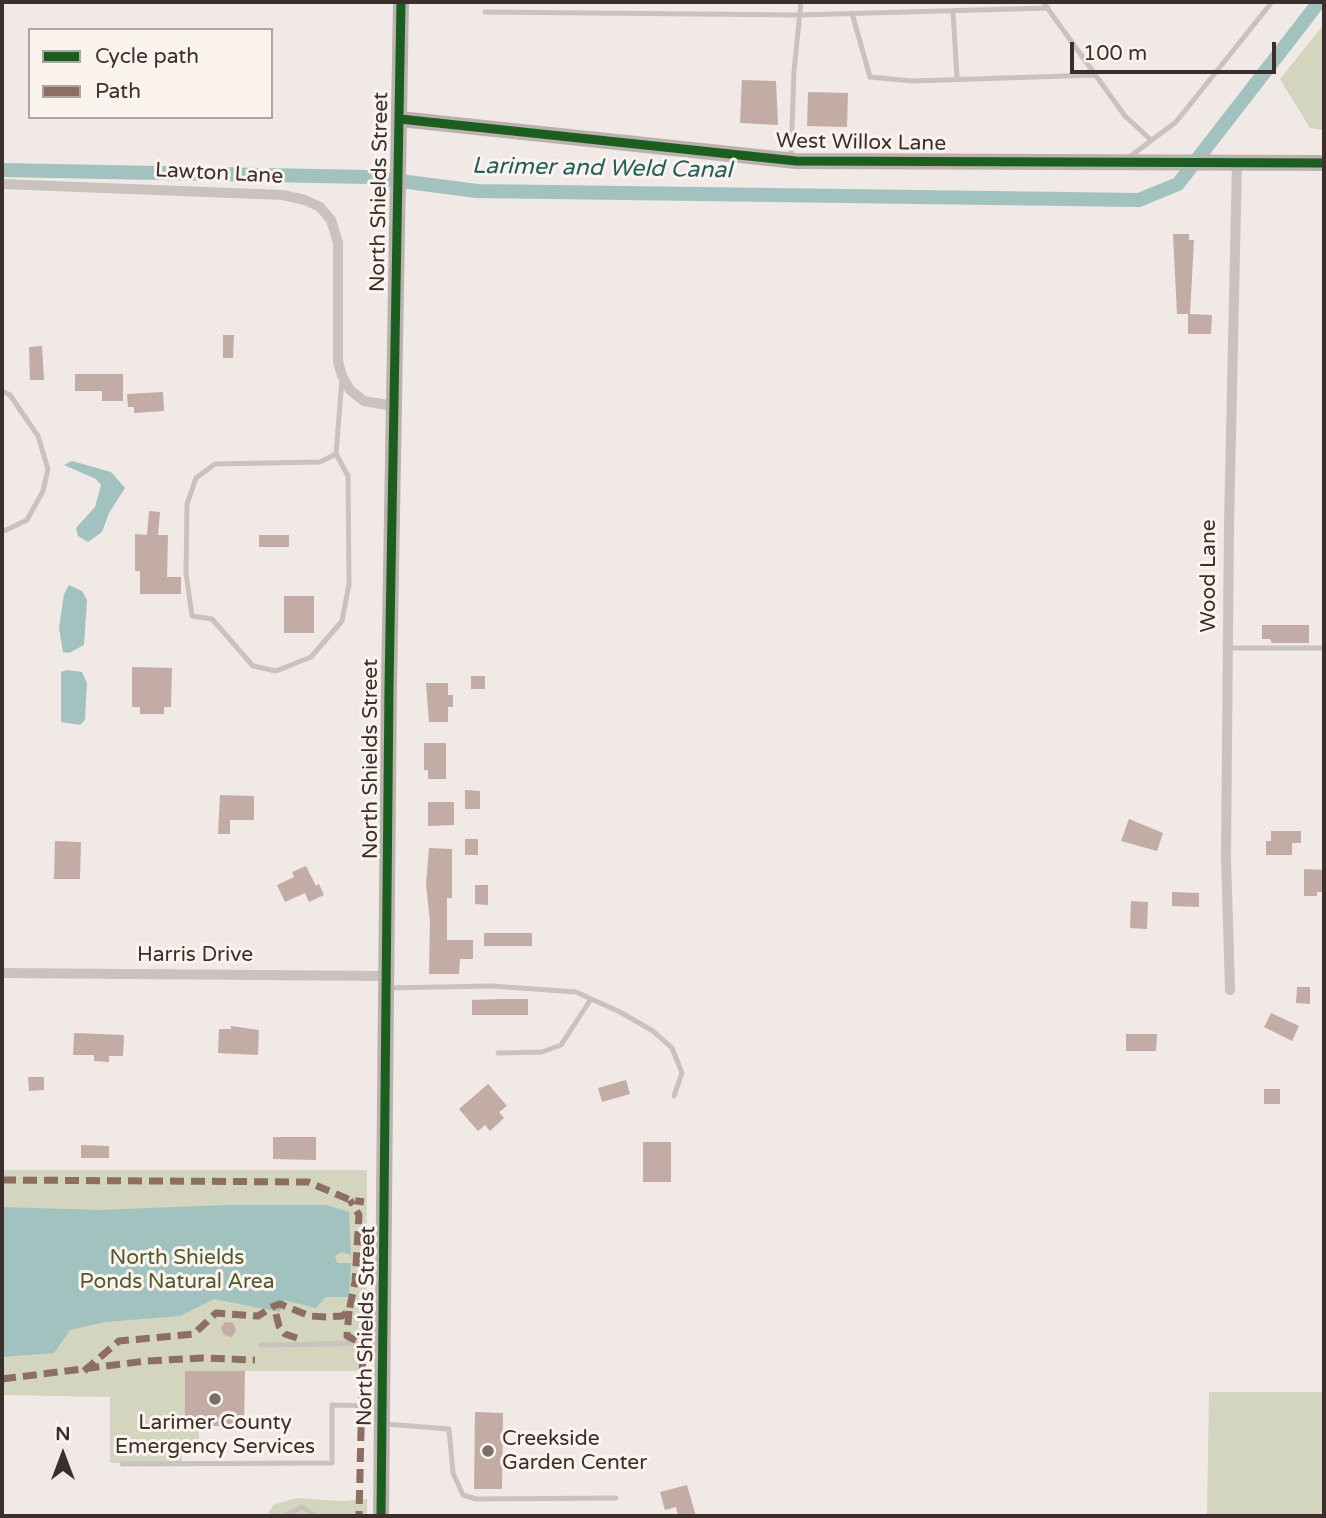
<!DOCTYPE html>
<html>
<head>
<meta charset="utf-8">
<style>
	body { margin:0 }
	#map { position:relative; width:1326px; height:1518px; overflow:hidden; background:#f0e9e5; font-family:"Varela Round",sans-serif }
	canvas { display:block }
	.frame { position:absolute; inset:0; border:4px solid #3b2e2b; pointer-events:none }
	.legend { position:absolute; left:28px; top:28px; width:245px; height:91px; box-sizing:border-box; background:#fbf3ee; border:2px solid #aea4a0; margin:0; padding:9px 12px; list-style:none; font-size:21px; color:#3b2e2b }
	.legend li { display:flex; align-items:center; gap:14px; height:35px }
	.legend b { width:35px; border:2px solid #aea4a0 }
	.north { position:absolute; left:28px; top:1420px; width:70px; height:70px; -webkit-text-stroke:5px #fbf3ee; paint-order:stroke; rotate:0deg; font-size:19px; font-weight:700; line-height:28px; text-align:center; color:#3b2e2b }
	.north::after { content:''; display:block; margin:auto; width:24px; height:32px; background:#3b2e2b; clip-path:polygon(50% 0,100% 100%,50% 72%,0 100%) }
	.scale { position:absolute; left:1070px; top:42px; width:206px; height:32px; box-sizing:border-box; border:4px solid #3b2e2b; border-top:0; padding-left:9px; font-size:21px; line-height:24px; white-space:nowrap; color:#3b2e2b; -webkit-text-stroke:5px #fbf3ee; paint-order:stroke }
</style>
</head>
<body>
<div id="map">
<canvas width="1326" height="1518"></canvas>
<div class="frame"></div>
<ul class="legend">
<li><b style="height:9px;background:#1b5e20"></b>Cycle path</li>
<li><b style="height:9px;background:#8d6e63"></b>Path</li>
</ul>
<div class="north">N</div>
<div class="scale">100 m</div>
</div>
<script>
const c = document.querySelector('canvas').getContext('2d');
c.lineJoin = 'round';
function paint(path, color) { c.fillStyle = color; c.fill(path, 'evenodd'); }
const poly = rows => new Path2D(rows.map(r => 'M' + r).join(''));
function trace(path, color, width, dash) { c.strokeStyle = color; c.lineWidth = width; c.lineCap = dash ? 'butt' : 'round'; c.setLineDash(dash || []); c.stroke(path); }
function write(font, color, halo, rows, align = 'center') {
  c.font = font + ' "Varela Round",sans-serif'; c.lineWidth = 6; c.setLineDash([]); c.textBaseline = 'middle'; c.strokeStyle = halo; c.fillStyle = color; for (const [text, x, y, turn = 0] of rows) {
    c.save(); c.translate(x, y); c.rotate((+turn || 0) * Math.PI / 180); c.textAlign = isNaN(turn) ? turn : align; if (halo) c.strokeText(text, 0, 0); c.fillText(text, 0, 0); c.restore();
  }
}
paint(poly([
	[1324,24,1324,130,1310,128,1280,79],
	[2,1170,367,1170,366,1371,185,1371,185,1425,199,1426,199,1453,182,1453,182,1463,110,1463,110,1397,2,1395],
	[1209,1392,1324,1392,1324,1516,1207,1516],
	[296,1498,342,1501,367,1499,367,1516,267,1516,273,1505]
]), '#d3d5bf');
paint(poly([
	[72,461,111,472,125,488,109,513,102,532,88,542,78,536,76,528,95,507,101,485,96,479,64,465],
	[69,585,82,591,87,600,84,645,69,653,63,652,59,628,64,594],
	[67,670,82,672,87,683,85,720,80,725,61,722,61,672],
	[228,1205,326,1205,349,1212,351,1255,341,1252,335,1256,337,1263,351,1263,349,1297,326,1297,316,1308,284,1300,280,1312,214,1299,180,1316,105,1322,70,1330,54,1353,2,1357,2,1207,99,1210]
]), '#a1c2be');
trace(poly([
	[2,170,369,177,477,191,1139,200,1178,184,1319,2]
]), '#a1c2be', 14);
paint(poly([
	[742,80,776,81,778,125,740,123],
	[808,92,848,93,847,127,807,126],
	[1173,234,1189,234,1189,240,1194,240,1190,314,1212,315,1211,334,1188,334,1188,314,1177,314],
	[223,335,234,335,233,358,223,358],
	[42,346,44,380,30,380,29,347],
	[75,374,123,374,123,401,102,401,102,391,75,391],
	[163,392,164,411,134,413,134,407,128,407,127,394],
	[149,511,160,512,158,535,168,535,167,577,181,577,181,594,140,594,140,571,135,571,135,534,147,535],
	[259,535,289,535,289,547,259,547],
	[284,596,314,596,314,633,284,633],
	[1262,625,1309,625,1309,643,1272,643,1270,639,1262,639],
	[132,667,172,668,171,707,164,707,164,714,140,714,140,707,132,707],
	[471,676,485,676,485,689,471,689],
	[426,683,448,683,448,695,453,695,453,707,448,707,448,722,429,722],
	[424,743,446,743,446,779,428,779,428,770,424,770],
	[465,790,480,791,480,809,465,809],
	[220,795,254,796,254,820,230,820,230,834,218,834],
	[428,802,454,802,454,825,428,826],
	[1129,819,1163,833,1157,851,1121,841],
	[1271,831,1301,831,1301,843,1292,843,1292,855,1266,855,1266,841,1271,841],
	[465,839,478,839,478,855,465,855],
	[55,841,81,842,80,879,54,879],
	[429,848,452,849,452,898,447,898,447,940,473,940,473,959,460,959,459,974,429,974,430,922,426,884],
	[306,866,316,886,319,884,324,895,309,902,305,893,285,902,277,885,294,877,292,872],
	[1304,869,1324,870,1324,892,1317,892,1317,896,1304,896],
	[475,885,488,885,488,905,475,904],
	[1172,892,1199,893,1199,907,1172,906],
	[1131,901,1148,902,1147,929,1130,928],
	[484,933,532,933,532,946,484,946],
	[1297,987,1310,987,1310,1004,1296,1003],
	[503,999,528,999,528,1015,472,1015,472,1000],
	[1271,1013,1299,1026,1292,1041,1264,1027],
	[231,1026,259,1030,258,1055,218,1053,219,1029,231,1029],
	[74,1033,124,1035,123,1056,109,1056,109,1062,94,1061,94,1055,73,1055],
	[1126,1034,1157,1034,1156,1051,1126,1051],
	[28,1077,44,1077,44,1090,29,1091],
	[626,1080,630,1094,602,1102,598,1088],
	[488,1084,507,1106,499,1112,504,1118,490,1131,485,1125,478,1131,459,1109],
	[1264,1089,1280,1089,1280,1104,1264,1104],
	[273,1137,316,1137,316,1160,273,1159],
	[643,1142,671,1142,671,1182,643,1182],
	[81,1145,109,1146,109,1158,81,1158],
	[225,1322,233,1323,236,1330,232,1337,224,1335,221,1328],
	[185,1371,245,1371,244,1426,185,1426],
	[475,1412,503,1413,502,1489,474,1489],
	[687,1485,696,1516,678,1516,676,1507,665,1510,660,1492]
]), '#c3aba6');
trace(poly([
	[1043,2,1125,116,1151,140],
	[485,12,800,15,1048,8],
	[953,12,957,78],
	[852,13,870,77,912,81,1096,75],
	[791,158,794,71,801,2],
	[1128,158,1176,122,1272,2],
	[2,391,10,395,38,436,48,469,43,491,27,520,2,532],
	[336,454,348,476,349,584,342,621,311,657,276,671,253,666,212,619,192,616,186,573,187,504,196,478,215,464,320,462,336,454,342,379],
	[1228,648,1324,648],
	[387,988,492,986,576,992,620,1012,653,1031,672,1048,682,1073,674,1096],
	[498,1053,542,1052,561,1045,591,999],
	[261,1345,381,1343],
	[386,1424,449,1429,453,1473,463,1495,476,1499,616,1498],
	[122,1464,332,1463,332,1405,380,1406],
	[285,1516,302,1507,316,1516]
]), '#c9c2be', 5);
trace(poly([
	[2,184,283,195,305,200,320,207,331,220,338,243,338,361,342,376,350,390,364,401,393,406],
	[2,973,387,976],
	[1230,990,1226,856,1229,523,1237,163]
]), '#c9c2be', 10);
trace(poly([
	[400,119,796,161,1324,163],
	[381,1516,389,687,401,2]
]), '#bab2ae', 16);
trace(poly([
	[2,1180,308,1182,350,1200,364,1202],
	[349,1311,347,1336,363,1344,359,1516],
	[297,1338,285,1334,279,1326,274,1306,280,1304,310,1316,327,1317,342,1316,349,1311,355,1282,359,1215,350,1200],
	[84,1371,119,1341,194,1334,216,1313,258,1316,274,1306],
	[2,1379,146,1361,202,1358,255,1360]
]), '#8d6e63', 7, [14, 7]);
trace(poly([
	[400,119,796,161,1324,163],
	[381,1516,389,687,401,2]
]), '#1b5e20', 9);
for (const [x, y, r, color] of [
	[215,1399,7,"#7a6f6c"],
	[488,1451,7,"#7a6f6c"]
]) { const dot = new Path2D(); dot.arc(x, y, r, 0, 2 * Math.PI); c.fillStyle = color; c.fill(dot); trace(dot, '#fbf3ee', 2.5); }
write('21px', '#3b2e2b', '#fbf3ee', [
	["West Willox Lane",861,143,1],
	["Lawton Lane",219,174,3],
	["North Shields Street",380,192,-89],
	["Wood Lane",1209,576,-90],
	["North Shields Street",371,759,-90],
	["Harris Drive",195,955],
	["North Shields Street",367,1326,-89]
]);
write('21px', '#4f5a2e', '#fbf3ee', [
	["North Shields",177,1258],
	["Ponds Natural Area",177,1282]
]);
write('21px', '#3b2e2b', '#fbf3ee', [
	["Larimer County",215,1423],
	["Emergency Services",215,1447],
	["Creekside",502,1439,"left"],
	["Garden Center",502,1463,"left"]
]);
write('italic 23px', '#1f5e5a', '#fbf3ee', [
	["Larimer and Weld Canal",602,169,1]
]);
</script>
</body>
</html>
